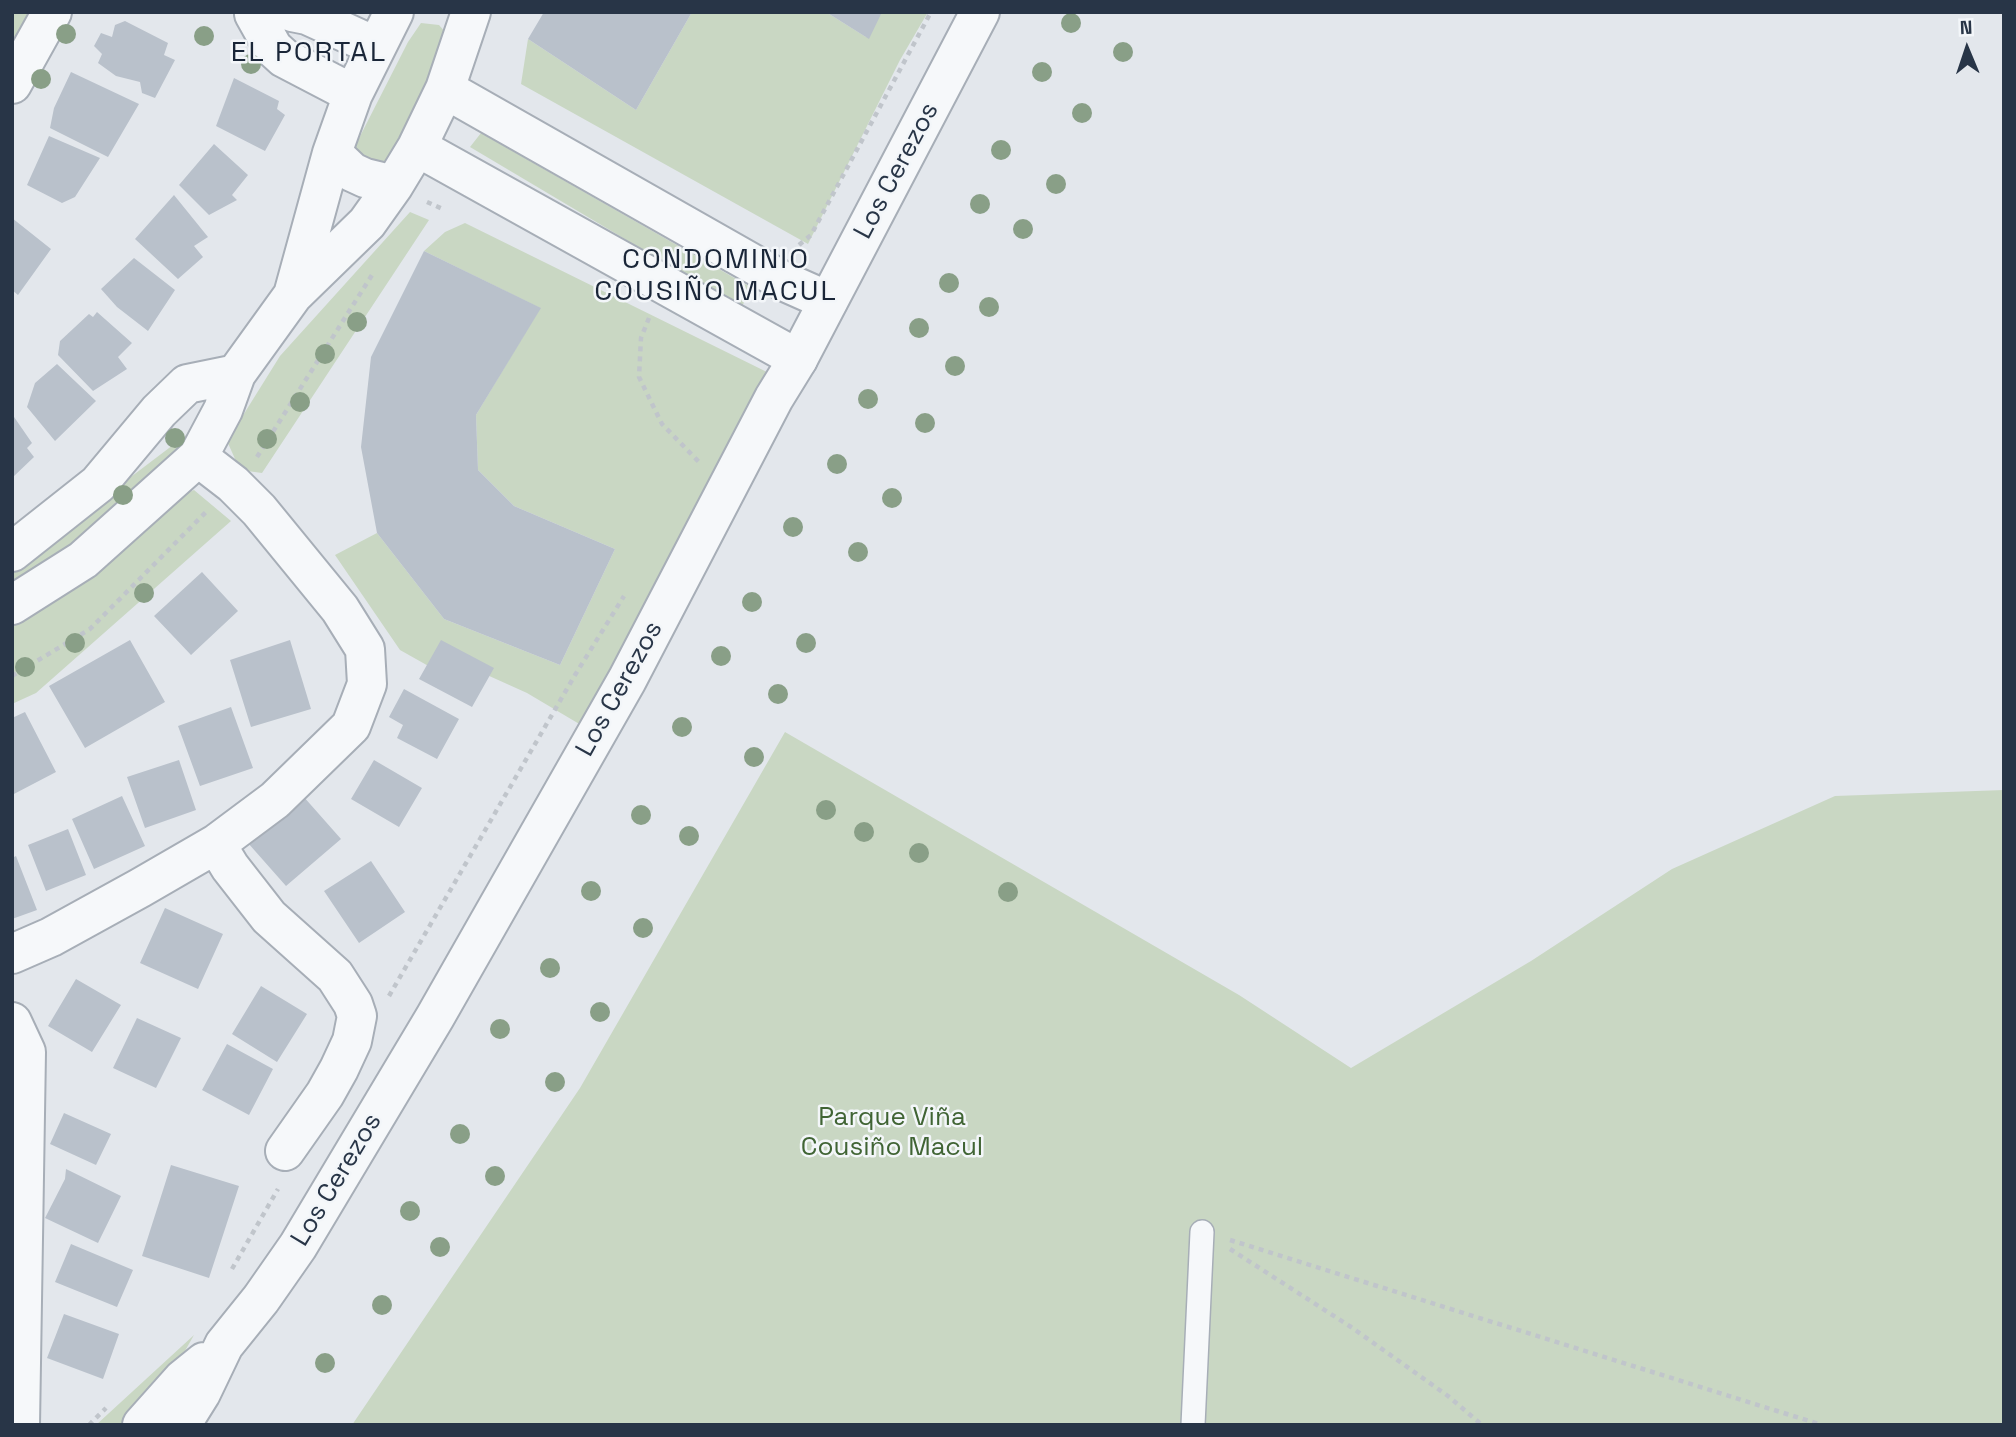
<!DOCTYPE html>
<html>
<head>
<meta charset="utf-8">
<style>
	body { margin:0 }
	#map { position:relative; width:2016px; height:1437px; overflow:hidden; background:#e3e7ec; font-family:"Space Grotesk",sans-serif }
	canvas { display:block }
	.frame { position:absolute; inset:0; border:14px solid #283547; pointer-events:none }
	.north { position:absolute; left:1932px; top:14px; width:70px; height:70px; -webkit-text-stroke:5px #f3f6f9; paint-order:stroke; rotate:358deg; font-size:19px; font-weight:700; line-height:28px; text-align:center; color:#283547 }
	.north::after { content:''; display:block; margin:auto; width:24px; height:32px; background:#283547; clip-path:polygon(50% 0,100% 100%,50% 72%,0 100%) }
</style>
</head>
<body>
<div id="map">
<canvas width="2016" height="1437"></canvas>
<div class="frame"></div>
<div class="north">N</div>
</div>
<script>
const c = document.querySelector('canvas').getContext('2d');
c.lineJoin = 'round';
function paint(path, color) { c.fillStyle = color; c.fill(path, 'evenodd'); }
const poly = rows => new Path2D(rows.map(r => 'M' + r).join(''));
function trace(path, color, width, dash) { c.strokeStyle = color; c.lineWidth = width; c.lineCap = dash ? 'butt' : 'round'; c.setLineDash(dash || []); c.stroke(path); }
function write(font, color, halo, rows, align = 'center') {
  c.font = font + ' "Space Grotesk",sans-serif'; c.lineWidth = 5; c.setLineDash([]); c.textBaseline = 'middle'; c.strokeStyle = halo; c.fillStyle = color; for (const [text, x, y, turn = 0] of rows) {
    c.save(); c.translate(x, y); c.rotate((+turn || 0) * Math.PI / 180); c.textAlign = isNaN(turn) ? turn : align; if (halo) c.strokeText(text, 0, 0); c.fillText(text, 0, 0); c.restore();
  }
}
paint(poly([
	[12,12,33,12,21,35,12,40],
	[692,12,826,12,866,37,880,12,928,12,900,60,808,244,521,84,528,39,636,110],
	[421,23,439,25,447,34,390,171,351,154,408,42],
	[481,133,752,288,741,308,470,147],
	[410,212,429,220,262,473,240,470,227,441,280,356],
	[465,223,777,377,581,725,527,693,476,670,432,668,400,650,335,555,377,533,444,619,560,665,615,549,514,506,478,470,476,415,540,308,424,251,445,232],
	[206,420,209,427,12,601,12,567],
	[194,490,231,521,36,693,12,704,12,627,171,500],
	[785,732,1239,995,1351,1068,1531,961,1672,869,1835,796,2004,790,2004,1425,352,1425,580,1088],
	[194,1335,143,1425,96,1425]
]), '#c9d7c3');
paint(poly([
	[544,12,692,12,636,110,528,39],
	[826,12,882,12,869,39],
	[125,21,168,43,164,55,175,60,155,98,142,93,140,82,116,76,98,63,102,54,94,46,101,33,112,37,115,25],
	[71,72,139,104,108,157,50,128,54,108],
	[234,78,279,101,277,109,285,115,265,151,216,126],
	[49,136,100,158,75,197,62,203,27,185],
	[214,144,248,175,232,195,237,200,209,215,179,185],
	[174,195,208,237,194,246,203,257,178,279,135,239],
	[12,218,51,249,18,295,12,290],
	[424,251,541,308,476,415,478,470,514,506,615,549,560,665,444,619,377,533,361,447,371,357],
	[134,258,175,290,148,331,117,307,101,289],
	[97,312,132,343,118,357,127,369,93,391,58,355,60,341,89,314,93,317],
	[57,364,96,401,55,441,27,407,35,383],
	[12,414,32,443,27,448,34,457,12,478],
	[202,572,238,611,191,655,154,616],
	[130,640,165,702,85,748,49,686],
	[290,640,311,709,251,727,230,660],
	[441,640,494,668,472,707,419,679],
	[404,689,459,719,437,759,397,738,403,725,389,717],
	[231,707,253,768,200,786,178,726],
	[25,712,56,772,12,795,12,718],
	[179,760,196,810,145,828,127,777],
	[374,760,422,788,399,827,351,799],
	[122,796,145,846,94,869,72,819],
	[303,796,341,839,286,886,248,843],
	[68,829,86,875,46,891,28,845],
	[16,856,37,910,12,919,12,858],
	[371,861,405,912,359,943,324,891],
	[165,908,223,934,198,989,140,963],
	[76,979,121,1005,92,1052,48,1026],
	[261,986,307,1014,277,1062,232,1034],
	[137,1018,181,1038,156,1088,113,1068],
	[227,1044,273,1069,249,1115,202,1090],
	[64,1113,111,1134,96,1165,50,1144],
	[171,1165,239,1186,209,1278,142,1256],
	[66,1169,121,1196,98,1243,45,1218,65,1179],
	[71,1244,133,1270,117,1307,55,1282],
	[64,1314,119,1334,103,1379,47,1358]
]), '#b9c1cb');
const service = poly([
	[1193,1425,1202,1232]
]);
const minor = poly([
	[292,12,307,15,375,46],
	[254,14,273,48,284,58,353,94],
	[12,84,52,12],
	[445,89,783,281,828,301],
	[417,147,798,359],
	[332,153,352,172,365,178,394,185],
	[293,295,332,153,353,94,394,12],
	[12,552,98,484,159,411,187,384,236,374],
	[12,605,83,560,198,457,223,410,236,374,293,295,367,223,394,185,417,147,445,89,471,12],
	[216,844,230,867,269,917,335,976,353,1004,357,1016,352,1041,339,1069,325,1094,285,1151],
	[12,954,51,937,140,888,216,844,275,800,351,726,367,684,365,649,340,609,259,510,233,484,198,457],
	[12,1022,26,1052,20,1425]
]);
const tertiary = poly([
	[142,1425,183,1379,204,1362],
	[181,1425,201,1393,224,1345,261,1299,298,1246,435,1017,627,680,774,398,798,359,980,12]
]);
trace(service, '#a7aeb7', 26);
trace(minor, '#a7aeb7', 42);
trace(tertiary, '#a7aeb7', 42);
trace(poly([
	[427,202,445,210],
	[799,245,811,235,931,12],
	[649,318,641,338,639,377,662,424,699,462],
	[257,457,372,275],
	[12,676,90,629,206,512],
	[389,996,575,675,624,596],
	[1230,1240,1822,1425],
	[1230,1249,1351,1327,1448,1396,1482,1425],
	[232,1269,278,1189],
	[89,1425,106,1408]
]), '#c0c5cb', 4.5, [5, 5]);
trace(service, '#f6f8fa', 23);
trace(minor, '#f6f8fa', 38);
trace(tertiary, '#f6f8fa', 38);
c.fillStyle = '#899f87';
for (const [x, y] of [
	[1071,23],
	[66,34],
	[204,36],
	[1123,52],
	[251,64],
	[1042,72],
	[41,79],
	[1082,113],
	[1001,150],
	[1056,184],
	[980,204],
	[1023,229],
	[949,283],
	[989,307],
	[357,322],
	[919,328],
	[325,354],
	[955,366],
	[868,399],
	[300,402],
	[925,423],
	[175,438],
	[267,439],
	[837,464],
	[123,495],
	[892,498],
	[793,527],
	[858,552],
	[144,593],
	[752,602],
	[75,643],
	[806,643],
	[721,656],
	[25,667],
	[778,694],
	[682,727],
	[754,757],
	[826,810],
	[641,815],
	[864,832],
	[689,836],
	[919,853],
	[591,891],
	[1008,892],
	[643,928],
	[550,968],
	[600,1012],
	[500,1029],
	[555,1082],
	[460,1134],
	[495,1176],
	[410,1211],
	[440,1247],
	[382,1305],
	[325,1363]
]) { c.beginPath(); c.arc(x, y, 10, 0, 2 * Math.PI); c.fill(); }
write('26px', '#283547', '#f3f6f9', [
	["Los Cerezos",897,171,-62],
	["Los Cerezos",620,689,-61],
	["Los Cerezos",337,1180,-59]
]);
write('26px', '#406434', '#f3f6f9', [
	["Parque Viña",892,1118],
	["Cousiño Macul",892,1148]
]);
c.letterSpacing = '2px';
write('28px', '#1a2638', '#f3f6f9', [
	["EL PORTAL",309,53],
	["CONDOMINIO",716,260],
	["COUSIÑO MACUL",716,292]
]);
c.letterSpacing = '0px';
</script>
</body>
</html>
